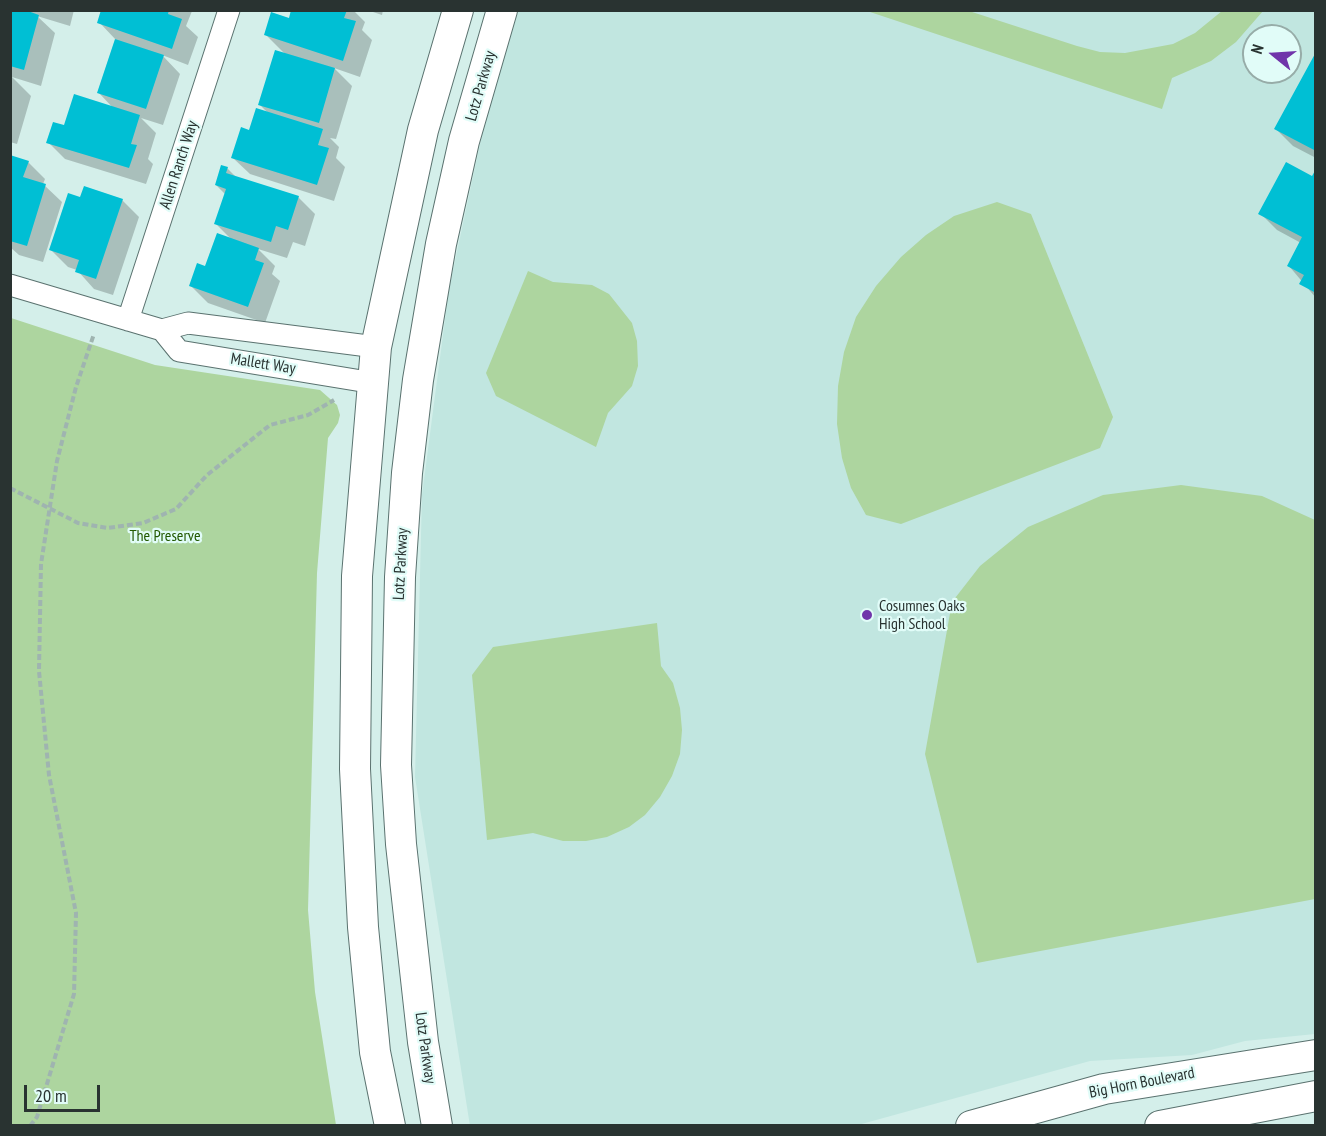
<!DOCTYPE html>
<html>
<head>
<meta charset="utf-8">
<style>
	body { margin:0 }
	#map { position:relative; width:1326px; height:1136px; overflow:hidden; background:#d4efea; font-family:"PT Sans Narrow",sans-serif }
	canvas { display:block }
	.frame { position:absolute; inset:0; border:12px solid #293331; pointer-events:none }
	.north { position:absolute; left:1242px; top:24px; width:60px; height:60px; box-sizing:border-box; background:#e1fcf8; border:2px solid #97aca8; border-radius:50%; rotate:288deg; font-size:16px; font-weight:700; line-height:24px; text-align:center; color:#293331 }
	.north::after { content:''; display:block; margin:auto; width:21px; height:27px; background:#7034aa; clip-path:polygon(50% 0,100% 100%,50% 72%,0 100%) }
	.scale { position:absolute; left:24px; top:1085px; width:76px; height:27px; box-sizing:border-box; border:3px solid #293331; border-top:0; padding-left:8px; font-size:18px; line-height:21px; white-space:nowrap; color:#293331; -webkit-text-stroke:4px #e1fcf8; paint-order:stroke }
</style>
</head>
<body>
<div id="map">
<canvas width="1326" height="1136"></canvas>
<div class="frame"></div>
<div class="north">N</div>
<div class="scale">20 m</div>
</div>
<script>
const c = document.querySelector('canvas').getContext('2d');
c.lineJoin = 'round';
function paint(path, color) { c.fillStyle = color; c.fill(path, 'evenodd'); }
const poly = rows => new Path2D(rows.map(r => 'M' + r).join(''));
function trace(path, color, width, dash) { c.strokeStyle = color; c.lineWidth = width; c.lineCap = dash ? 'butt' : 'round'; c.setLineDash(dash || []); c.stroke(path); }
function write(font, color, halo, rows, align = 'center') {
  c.font = font + ' "PT Sans Narrow",sans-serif'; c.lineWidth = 4.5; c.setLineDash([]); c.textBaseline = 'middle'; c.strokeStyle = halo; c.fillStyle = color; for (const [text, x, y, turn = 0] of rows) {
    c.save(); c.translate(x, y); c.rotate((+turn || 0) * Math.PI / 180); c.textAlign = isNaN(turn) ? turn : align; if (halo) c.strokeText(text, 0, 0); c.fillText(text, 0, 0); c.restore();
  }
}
paint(poly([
	[518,11,1315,11,1315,1034,1245,1041,1192,1055,1090,1061,858,1125,470,1126,415,777,422,495,449,289,483,130],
	[1254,36,1290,36,1290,72,1254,72]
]), '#c1e6e0');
paint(poly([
	[867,11,969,11,1077,46,1100,52,1125,53,1173,44,1195,33,1222,11,1263,11,1236,42,1211,61,1172,78,1162,109],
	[997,202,1031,214,1113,417,1100,448,901,524,866,515,851,488,842,458,837,424,838,386,844,352,856,317,876,286,901,257,926,235,954,216],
	[528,271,553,282,592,285,609,294,632,323,637,341,638,366,632,386,608,413,596,447,496,396,486,373],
	[11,318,155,365,320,390,337,405,340,415,338,423,328,438,317,573,308,910,315,992,336,1125,11,1125],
	[1181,485,1262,496,1315,520,1315,899,977,963,925,754,952,602,980,566,1028,527,1103,495],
	[657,623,661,666,673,683,680,708,682,730,680,754,672,776,660,797,645,815,629,827,607,837,586,841,563,841,533,833,487,840,472,675,493,647]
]), '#add59f');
paint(poly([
	[10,10,74,10,70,26,37,16,55,33,41,86,12,77,31,96,17,144,10,142],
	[103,10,192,11,186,26,198,37,188,65,162,55,180,74,163,125,141,118,156,133,148,159,153,164,146,184,65,159,48,142,65,127,114,109,99,93,116,40,99,22],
	[293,10,353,10,365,22,362,30,372,40,360,77,334,68,352,86,336,139,330,138,339,147,336,158,345,167,334,201,250,174,233,158,250,132,268,113,260,105,286,55,266,35,290,20],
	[367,10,383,10,382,15],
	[1316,55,1316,158,1293,146,1276,129],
	[10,157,28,162,45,179,43,184,62,202,43,262,19,255,10,247],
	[227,168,237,178,298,197,315,214,305,246,293,242,287,258,258,249,275,266,272,274,280,281,265,323,208,303,191,286,232,240,216,224,225,194,216,185],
	[1316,172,1316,298,1289,266,1301,243,1277,230,1260,213,1313,178],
	[122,200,139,217,113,295,94,289,77,270,68,267,51,250]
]), '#0003');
paint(poly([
	[10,10,25,10,39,15,24,70,10,66],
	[101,10,169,10,168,14,182,19,172,49,97,23],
	[291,10,347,10,344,18,356,21,343,61,264,35,271,12,289,18],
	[115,39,164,55,146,109,97,93],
	[275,50,335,68,319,123,258,105],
	[1316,52,1316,151,1274,129],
	[74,94,140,115,131,144,137,145,129,168,46,143,53,122,64,125],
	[256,108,323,129,318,145,329,148,317,185,231,158,241,127,249,130],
	[10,155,29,161,23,177,46,184,27,246,10,241],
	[1286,162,1312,176,1316,169,1316,293,1299,284,1304,275,1287,266,1302,237,1258,214],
	[221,165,228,167,226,173,299,196,288,230,276,226,271,242,214,224,226,189,215,185],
	[84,186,123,199,96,279,75,272,79,260,49,250,68,193,80,197],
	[217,233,259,248,255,260,264,263,248,307,189,286,197,263,205,266]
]), '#00bfd4');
const street = poly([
	[10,285,162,330,188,323,376,347],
	[128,320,229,10],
	[162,330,179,351,374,383]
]);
const secondary = poly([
	[390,1126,375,1052,363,927,355,769,357,576,376,347,423,130,458,10],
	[437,1126,423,1042,401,844,396,765,400,577,407,473,418,380,441,244,464,141,502,10],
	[971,1126,1104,1089,1316,1055],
	[1160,1126,1316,1096]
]);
trace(street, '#5a726f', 23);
trace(secondary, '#5a726f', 32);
trace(poly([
	[10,488,78,523,108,528,143,523,176,509,207,475,270,425,308,415,334,400],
	[30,1126,37,1117,74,994,76,913,49,775,39,671,41,564,57,461,76,387,94,334]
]), '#9fb4b0', 4, [6, 3]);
trace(street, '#fff', 21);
trace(secondary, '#fff', 30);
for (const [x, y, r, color] of [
	[867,615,6,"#7034aa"]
]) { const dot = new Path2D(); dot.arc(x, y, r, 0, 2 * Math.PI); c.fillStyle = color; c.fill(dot); trace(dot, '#e1fcf8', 2); }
write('16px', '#293331', '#e1fcf8', [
	["Lotz Parkway",481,86,-74],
	["Allen Ranch Way",179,165,-72],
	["Mallett Way",263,364,9],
	["Lotz Parkway",401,564,-87],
	["Lotz Parkway",425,1048,82],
	["Big Horn Boulevard",1142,1083,-11]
]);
write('16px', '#225900', '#e1fcf8', [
	["The Preserve",165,536]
]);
write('16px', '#293331', '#e1fcf8', [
	["Cosumnes Oaks",879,606],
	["High School",879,624]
], 'left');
</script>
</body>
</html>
